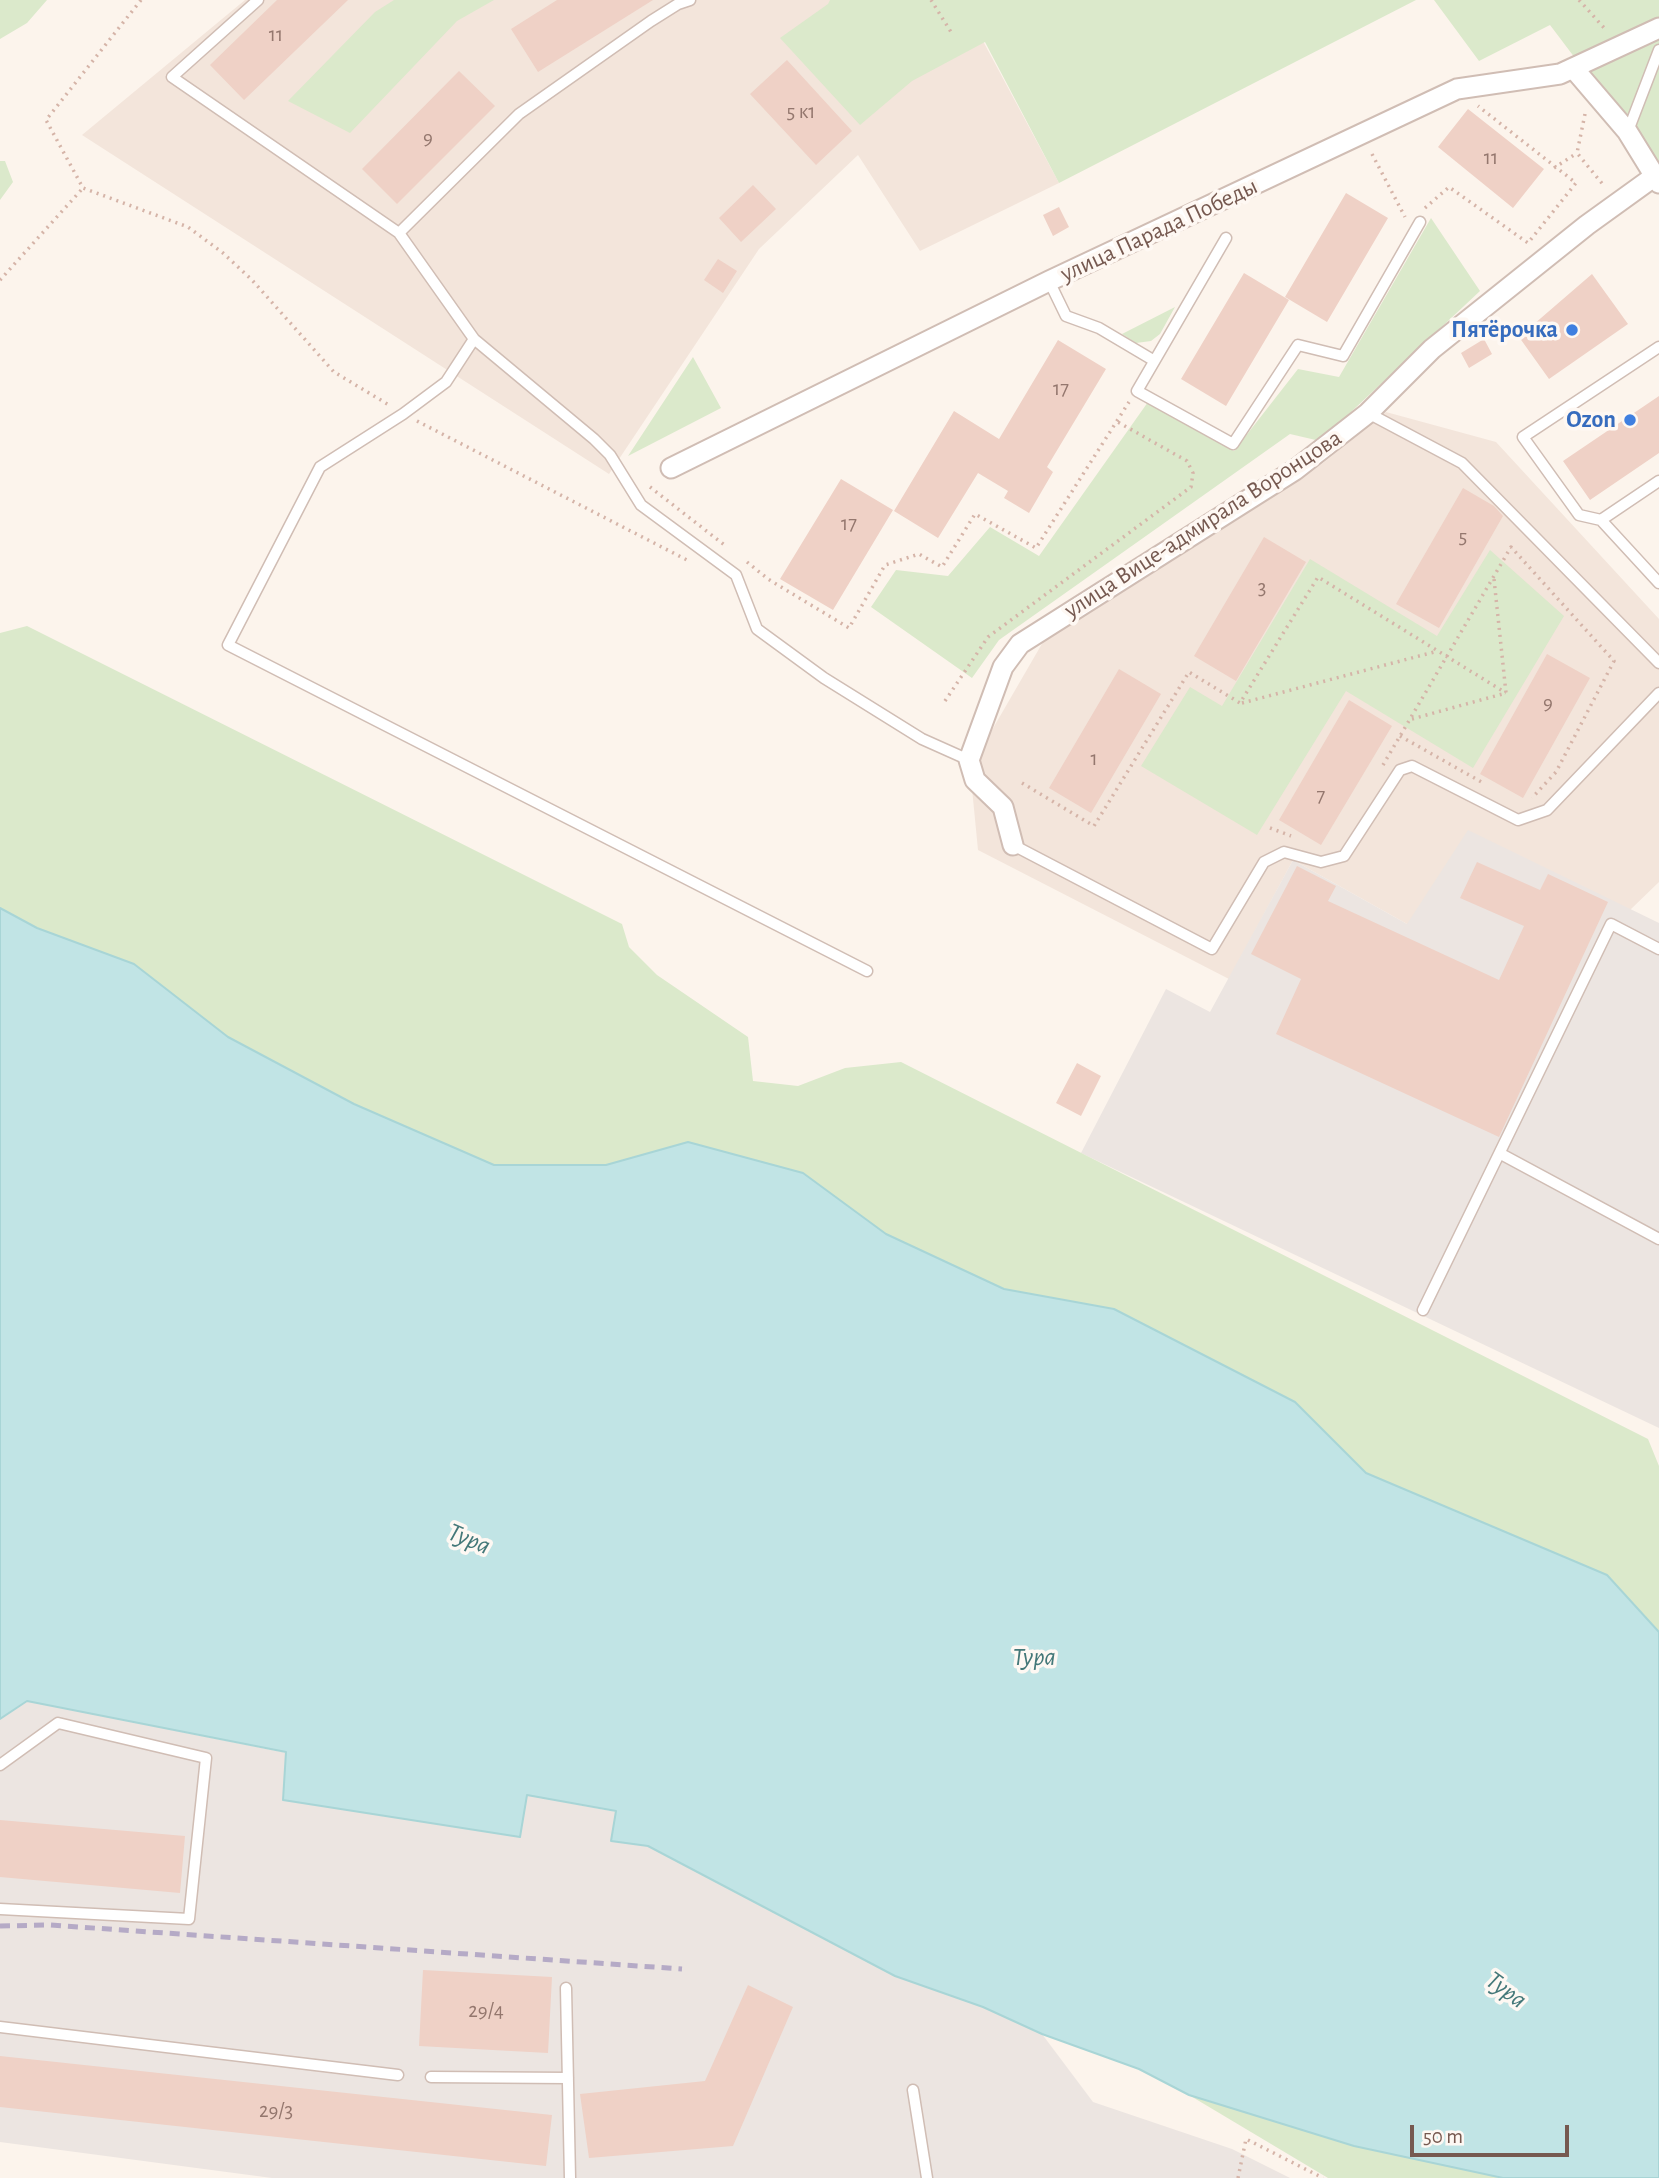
<!DOCTYPE html>
<html>
<head>
<meta charset="utf-8">
<style>
	body { margin:0 }
	#map { position:relative; width:1659px; height:2178px; overflow:hidden; background:#fcf4ec; font-family:"Alegreya Sans",sans-serif }
	canvas { display:block }
	.scale { position:absolute; left:1410px; top:2125px; width:159px; height:32px; box-sizing:border-box; border:4px solid #765950; border-top:0; padding-left:9px; font-size:21px; line-height:24px; white-space:nowrap; color:#765950; -webkit-text-stroke:5px #fef8f3; paint-order:stroke }
</style>
</head>
<body>
<div id="map">
<canvas width="1659" height="2178"></canvas>
<div class="scale">50 m</div>
</div>
<script>
const c = document.querySelector('canvas').getContext('2d');
c.lineJoin = 'round';
function paint(path, color) { c.fillStyle = color; c.fill(path, 'evenodd'); }
const poly = rows => new Path2D(rows.map(r => 'M' + r).join(''));
function trace(path, color, width, dash) { c.strokeStyle = color; c.lineWidth = width; c.lineCap = dash ? 'butt' : 'round'; c.setLineDash(dash || []); c.stroke(path); }
function write(font, color, halo, rows, align = 'center') {
  c.font = font + ' "Alegreya Sans",sans-serif'; c.lineWidth = 7; c.setLineDash([]); c.textBaseline = 'middle'; c.strokeStyle = halo; c.fillStyle = color; for (const [text, x, y, turn = 0] of rows) {
    c.save(); c.translate(x, y); c.rotate((+turn || 0) * Math.PI / 180); c.textAlign = isNaN(turn) ? turn : align; if (halo) c.strokeText(text, 0, 0); c.fillText(text, 0, 0); c.restore();
  }
}
paint(poly([
	[245,0,961,0,1059,183,920,251,858,155,759,249,609,474,82,135],
	[1386,412,1496,442,1659,619,1659,882,1630,910,1407,924,1293,860,1229,979,978,850,970,768,1043,642,1323,463]
]), '#f3e5db');
paint(poly([
	[1468,830,1659,923,1659,1428,1081,1153,1166,989,1210,1012,1293,860,1407,924],
	[27,1701,287,1753,284,1800,520,1836,527,1795,616,1812,611,1841,648,1846,895,1976,983,2007,1042,2034,1093,2102,1232,2149,1290,2178,272,2178,0,2142,0,1719]
]), '#ece5e1');
paint(poly([
	[0,0,47,0,27,23,0,39],
	[394,0,494,0,457,21,350,133,288,101,375,12],
	[830,0,1416,0,1059,183,985,42,912,81,860,125,780,38,828,4],
	[1434,0,1659,0,1659,169,1550,25,1479,61],
	[0,161,5,161,13,182,0,200],
	[1431,218,1480,291,1320,441,1290,434,999,640,972,678,871,607,896,570,948,576,990,527,1039,556,1148,402,1234,451,1298,369,1339,377],
	[1175,307,1160,334,1151,341,1136,343,1122,334],
	[693,357,721,408,628,456],
	[1490,550,1564,616,1473,768,1346,691,1257,835,1141,766,1190,687,1222,706,1310,559,1437,636],
	[27,626,622,924,629,947,657,975,748,1037,753,1081,798,1086,845,1068,901,1062,1648,1439,1659,1466,1659,1632,1606,1575,1366,1473,1295,1402,1114,1309,1004,1289,886,1234,803,1173,688,1142,606,1165,494,1165,354,1104,228,1037,134,964,37,928,0,908,0,633],
	[1189,2095,1354,2146,1503,2178,1328,2178]
]), '#dbe9cb');
const water = poly([
	[0,908,37,928,134,964,228,1037,354,1104,494,1165,606,1165,688,1142,803,1173,886,1234,1004,1289,1114,1309,1295,1402,1366,1473,1607,1575,1659,1632,1659,2178,1503,2178,1354,2146,1189,2095,1139,2069,1042,2034,983,2007,895,1976,648,1846,611,1841,616,1811,527,1795,520,1837,283,1800,286,1752,27,1701,0,1719,0,908]
]);
paint(water, '#c1e4e5');
trace(water, '#a8d5d6', 2);
paint(poly([
	[277,0,348,0,244,100,210,65],
	[557,0,653,0,538,72,511,29],
	[787,60,852,131,816,165,750,94],
	[459,71,495,106,397,204,362,169],
	[1468,109,1544,169,1513,208,1438,147],
	[753,185,776,209,741,242,719,218],
	[1346,193,1388,218,1327,322,1285,297],
	[1059,207,1069,227,1053,236,1043,215],
	[718,259,737,271,723,293,704,280],
	[1244,273,1289,300,1226,406,1181,379],
	[1592,274,1628,324,1549,379,1519,337],
	[1484,339,1492,354,1469,368,1461,353],
	[1058,340,1106,369,1047,467,1053,472,1029,513,1004,498,1008,491,978,473,938,538,894,511,954,411,999,439],
	[1659,396,1659,453,1590,500,1563,461],
	[841,479,893,510,833,610,780,579],
	[1463,488,1494,506,1503,516,1439,628,1396,604],
	[1264,537,1306,562,1236,681,1194,656],
	[1547,654,1590,678,1523,798,1480,774],
	[1119,669,1161,694,1091,813,1049,788],
	[1349,700,1392,726,1321,845,1279,820],
	[1477,862,1540,890,1548,874,1608,902,1499,1137,1276,1034,1301,979,1251,954,1297,866,1336,886,1328,901,1499,980,1524,926,1460,898],
	[1077,1063,1101,1076,1081,1116,1056,1103],
	[0,1820,185,1836,180,1893,0,1877],
	[423,1970,552,1977,548,2053,419,2046],
	[748,1985,793,2007,733,2146,589,2158,580,2094,705,2081],
	[0,2056,552,2115,546,2166,0,2107]
]), '#efd1c6');
const lane = poly([
	[258,0,172,77,399,233,474,339,594,439,610,455,641,505,736,575,757,629,824,678,922,739,969,760],
	[1628,131,1659,50],
	[399,233,519,114,651,21,678,4,690,0],
	[1226,238,1137,391,1233,444,1298,345,1343,356,1420,222],
	[1049,281,1066,316,1099,328,1153,360],
	[474,339,446,382,403,414,320,467,228,645,867,971],
	[1659,347,1523,437,1579,515,1601,520,1659,481],
	[1368,413,1462,463,1659,663],
	[1601,520,1659,583],
	[1013,845,1212,949,1264,862,1284,852,1321,862,1344,856,1400,770,1412,766,1518,820,1547,810,1659,693],
	[1501,1154,1659,1239],
	[1423,1310,1611,924,1659,949],
	[0,1765,58,1723,206,1758,189,1919,0,1909],
	[566,1988,570,2178],
	[0,2027,398,2075],
	[431,2077,568,2078],
	[913,2090,927,2178]
]);
const street = poly([
	[1574,69,1627,131,1659,183],
	[671,468,1049,281,1457,89,1560,74,1659,28],
	[1013,845,1003,807,975,780,969,760,1003,667,1020,644,1295,470,1368,413,1432,349,1587,225,1655,176]
]);
trace(lane, '#d0bdb4', 13);
trace(street, '#d0bdb4', 23);
trace(poly([
	[141,0,46,120,83,188,188,227,223,253,252,280,334,372,389,405],
	[931,0,951,32],
	[1579,0,1606,30],
	[1585,114,1577,153,1605,187],
	[1372,154,1405,217],
	[1554,168,1577,153],
	[1425,208,1449,187,1528,243,1576,183,1478,106],
	[0,280,83,188],
	[417,421,687,560],
	[650,487,727,547],
	[747,562,768,579,849,628,885,565,919,554,942,567,975,514,1036,548,1129,402],
	[945,701,988,637,1191,487,1193,473,1187,461,1116,421],
	[1242,703,1438,651],
	[1412,719,1506,693,1494,579],
	[1400,736,1485,784],
	[1383,765,1511,547,1614,661,1556,772,1532,798],
	[1022,783,1094,826,1189,672,1240,703,1318,577,1506,693],
	[1270,828,1291,836],
	[1238,2178,1246,2139,1323,2178]
]), '#d5b4a8', 3.5, [2, 5]);
trace(lane, '#fff', 10);
trace(street, '#fff', 19);
trace(poly([
	[0,1926,50,1925,682,1969]
]), '#b5aac6', 5, [10, 7]);
for (const [x, y, r, color] of [
	[1572,330,7,"#3f7fe0"],
	[1630,420,7,"#3f7fe0"]
]) { const dot = new Path2D(); dot.arc(x, y, r, 0, 2 * Math.PI); c.fillStyle = color; c.fill(dot); trace(dot, '#fef8f3', 2.5); }
write('21px', '#94776e', null, [
	["11",276,35],
	["5 к1",801,112],
	["9",428,138],
	["11",1491,158],
	["17",1061,389],
	["17",849,524],
	["5",1463,537],
	["3",1262,588],
	["9",1548,703],
	["1",1094,759],
	["7",1321,796],
	["29/4",486,2011],
	["29/3",276,2111]
]);
write('24px', '#765950', '#fef8f3', [
	["улица Парада Победы",1159,230,-25],
	["улица Вице-адмирала Воронцова",1203,524,-33]
]);
write('bold 24px', '#366cbe', '#fef8f3', [
	["Пятёрочка",1558,330],
	["Ozon",1616,420]
], 'right');
write('italic 26px', '#447879', '#fef8f3', [
	["Тура",469,1539,22],
	["Тура",1034,1657],
	["Тура",1506,1990,36]
]);
</script>
</body>
</html>
